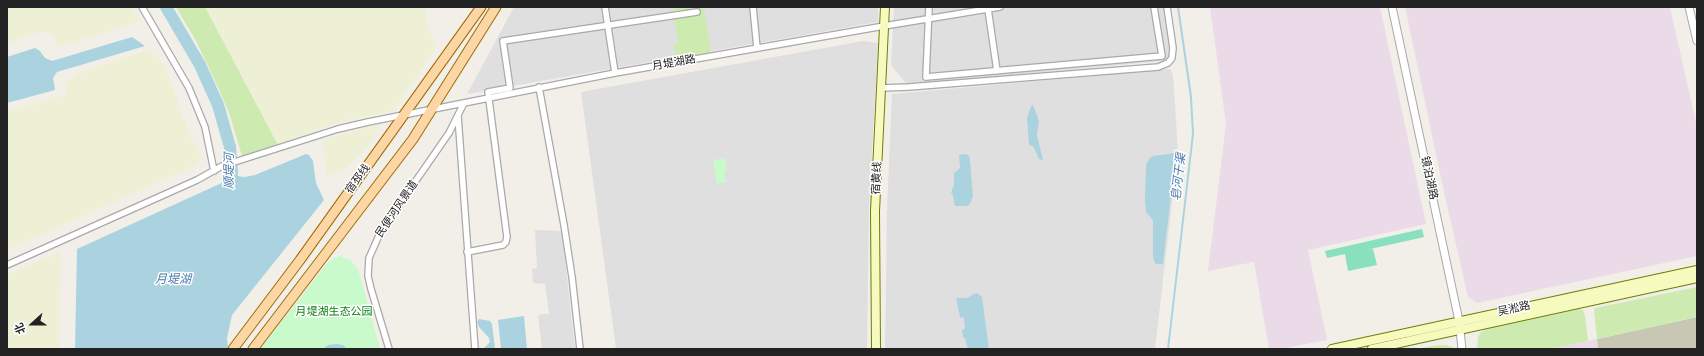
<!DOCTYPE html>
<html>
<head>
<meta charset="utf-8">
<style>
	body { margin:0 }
	#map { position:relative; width:1704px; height:356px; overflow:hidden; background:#f2efe9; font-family:"Fira Sans Condensed","Noto Sans SC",sans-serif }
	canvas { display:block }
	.frame { position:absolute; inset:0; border:8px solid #222; pointer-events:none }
	.north { position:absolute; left:12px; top:304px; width:40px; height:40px; -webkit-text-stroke:3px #fff; paint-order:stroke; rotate:249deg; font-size:11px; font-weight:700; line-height:16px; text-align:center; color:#222 }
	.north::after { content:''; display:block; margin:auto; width:14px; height:18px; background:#222; clip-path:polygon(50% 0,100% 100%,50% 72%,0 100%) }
</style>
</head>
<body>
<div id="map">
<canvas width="1704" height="356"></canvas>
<div class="frame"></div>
<div class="north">北</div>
</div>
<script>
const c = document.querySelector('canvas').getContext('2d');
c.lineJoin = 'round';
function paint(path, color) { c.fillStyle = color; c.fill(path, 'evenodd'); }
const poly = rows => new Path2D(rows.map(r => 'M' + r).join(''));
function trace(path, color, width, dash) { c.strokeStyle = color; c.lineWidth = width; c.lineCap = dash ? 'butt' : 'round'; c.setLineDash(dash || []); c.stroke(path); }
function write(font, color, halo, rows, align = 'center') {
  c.font = font + ' "Fira Sans Condensed","Noto Sans SC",sans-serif'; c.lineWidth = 3; c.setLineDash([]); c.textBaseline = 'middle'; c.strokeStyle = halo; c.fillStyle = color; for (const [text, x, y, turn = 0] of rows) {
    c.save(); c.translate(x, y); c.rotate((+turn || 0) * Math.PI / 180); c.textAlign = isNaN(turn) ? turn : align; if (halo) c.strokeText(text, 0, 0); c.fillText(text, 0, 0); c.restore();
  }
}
paint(poly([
	[514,7,878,7,878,22,467,94],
	[894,7,1165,7,1174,60,907,85,891,65],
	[863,41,878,43,869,206,867,349,616,349,581,92],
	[1170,69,1173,75,1178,151,1155,349,885,349,887,208,892,94],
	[535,230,562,231,575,349,542,349,538,316,541,314,549,314,545,284,533,283,532,269,537,268]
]), '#e0dfdf');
paint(poly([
	[1210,7,1380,7,1426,224,1308,250,1327,340,1281,349,1269,349,1254,262,1208,271,1226,124],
	[1405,7,1670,7,1697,127,1697,256,1477,303,1468,297,1444,192],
	[1597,339,1598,349,1549,349]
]), '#ebdbe8');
paint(poly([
	[1697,317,1697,349,1598,349,1597,339]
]), '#c7c7b4');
paint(poly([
	[7,7,132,7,140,20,136,23,61,46,57,46,52,35,47,32,41,32,7,43],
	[205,7,427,7,426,18,428,27,437,47,393,111,349,120,319,129,278,145],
	[144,51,151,52,158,57,166,68,185,122,200,156,199,164,7,250,7,112,61,96,67,93,66,85,70,80,76,74],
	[379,124,377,133,368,147,353,161,345,169,326,175,324,149,321,140],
	[61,251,59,349,7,349,7,275]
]), '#eef0d5');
paint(poly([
	[176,7,205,7,278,145,242,156,229,113,217,85,196,41],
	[674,7,704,7,711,52,676,58,674,44,678,43,674,18,675,17],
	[1697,287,1697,317,1597,339,1594,311,1595,308],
	[1579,309,1583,310,1585,316,1588,341,1549,349,1477,349,1478,337,1481,332,1487,329],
	[1438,345,1447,345,1456,349,1416,349]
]), '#cdebb0');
paint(poly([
	[725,158,727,170,724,171,726,182,717,184,713,160],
	[339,256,350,260,358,269,380,349,260,349,328,262]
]), '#c8facc');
paint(poly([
	[1422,229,1424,237,1366,250,1373,249,1377,265,1348,271,1345,254,1327,258,1325,251]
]), '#88e0be');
paint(poly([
	[132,37,145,46,57,72,53,78,55,90,7,103,7,57,35,48,40,51,45,58,52,61],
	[1033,105,1039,121,1037,135,1043,160,1039,159,1035,150,1033,146,1029,145,1027,118,1031,107],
	[1176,153,1163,264,1156,264,1154,261,1153,256,1153,220,1146,212,1145,199,1146,165,1149,159,1153,156],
	[306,154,309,155,313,161,316,183,324,200,232,315,227,338,228,349,75,349,77,249,237,176,245,177,255,175],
	[966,154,969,156,970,161,973,196,970,204,967,206,955,206,953,195,951,193,954,185,954,173,960,168,959,155],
	[977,293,982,297,989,349,968,349,965,338,963,337,962,330,965,329,964,318,960,317,956,298,967,298,974,294],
	[524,316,527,349,501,349,498,320],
	[479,319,490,321,492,324,495,349,483,349,490,342,489,338,479,327,477,322],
	[337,344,343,345,347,349,323,349,328,345]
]), '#aad3df');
trace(poly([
	[1168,349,1193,134,1191,97,1178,7]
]), '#aad3df', 2);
trace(poly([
	[166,7,200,65,218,105,230,147,232,172,230,194]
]), '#aad3df', 12);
const minor = poly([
	[142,7,189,88,205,127,214,171],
	[605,7,615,73],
	[753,7,757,48],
	[929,7,926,77,1162,56,1154,7],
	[988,9,997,71],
	[539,87,564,225,572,277,580,349],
	[881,88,909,87,1158,67,1168,63,1172,58,1173,48,1167,7],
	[458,116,475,349],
	[467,252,503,245,506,242,507,237,488,92,510,88,503,41,697,12],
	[7,265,197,180,222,166,338,129,368,122,615,73,884,26,1000,7],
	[389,349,371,289,368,276,369,258,381,231,449,133,464,103]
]);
const tertiary = poly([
	[1392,7,1459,321,1462,349],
	[1689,7,1697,41]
]);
const secondary = poly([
	[876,349,875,211,885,7],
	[1332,349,1697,270],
	[1372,349,1697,278]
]);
const primary = poly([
	[233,349,300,260,481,7],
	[253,349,413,139,496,7]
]);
trace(minor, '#a9a9a9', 8);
trace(tertiary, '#a9a9a9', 9);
trace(secondary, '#707d05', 10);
trace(primary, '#a06b00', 11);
trace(minor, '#fff', 5.5);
trace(tertiary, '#fff', 7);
trace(secondary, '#f7fabf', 8);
trace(primary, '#fcd6a4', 9);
write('11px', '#222', '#fff', [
	["月堤湖路",674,63,-10],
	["宿黄线",877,178,-87],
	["镜泊湖路",1429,178,78],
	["宿邳线",358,179,-54],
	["民便河风景道",397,209,-56],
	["吴淞路",1514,309,-12]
]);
write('11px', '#0c8416', '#fff', [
	["月堤湖生态公园",334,312]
]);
write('italic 12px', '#4a7aab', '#fff', [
	["顺堤河",230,171,-90],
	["皂河干渠",1179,177,-83],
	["月堤湖",173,280]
]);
</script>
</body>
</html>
